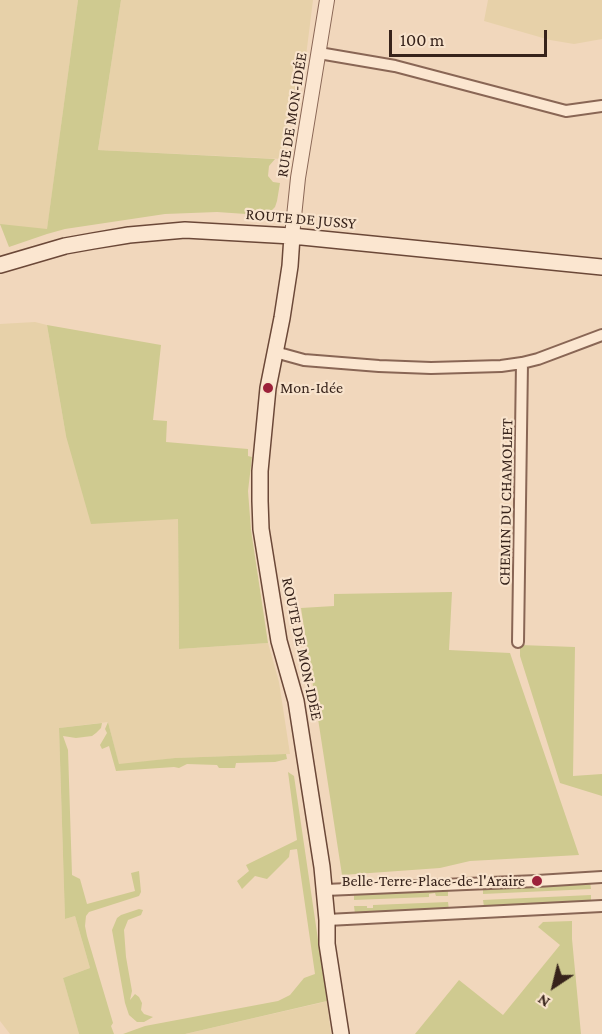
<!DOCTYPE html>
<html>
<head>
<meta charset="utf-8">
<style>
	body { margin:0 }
	#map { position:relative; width:602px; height:1034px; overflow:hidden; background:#f1d7bc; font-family:"Crimson Pro",serif }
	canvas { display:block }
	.north { position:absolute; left:524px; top:956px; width:60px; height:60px; -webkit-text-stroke:4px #f8e3cc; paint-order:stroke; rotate:215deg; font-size:16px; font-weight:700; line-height:24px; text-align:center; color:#37231b }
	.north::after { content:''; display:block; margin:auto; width:21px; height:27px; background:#37231b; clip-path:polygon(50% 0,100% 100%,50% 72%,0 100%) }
	.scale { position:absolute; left:389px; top:30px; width:158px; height:27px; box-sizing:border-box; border:3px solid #37231b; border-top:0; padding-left:8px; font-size:18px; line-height:21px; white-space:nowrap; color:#37231b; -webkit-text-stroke:4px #f8e3cc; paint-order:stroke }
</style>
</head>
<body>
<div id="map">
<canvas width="602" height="1034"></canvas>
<div class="north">N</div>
<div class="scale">100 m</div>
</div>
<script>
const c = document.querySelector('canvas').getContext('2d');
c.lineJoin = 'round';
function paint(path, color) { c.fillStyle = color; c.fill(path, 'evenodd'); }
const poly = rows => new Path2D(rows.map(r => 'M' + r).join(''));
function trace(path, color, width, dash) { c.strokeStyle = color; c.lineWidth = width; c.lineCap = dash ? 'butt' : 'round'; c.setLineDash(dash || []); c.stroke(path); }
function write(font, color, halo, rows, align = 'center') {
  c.font = font + ' "Crimson Pro",serif'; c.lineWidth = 4.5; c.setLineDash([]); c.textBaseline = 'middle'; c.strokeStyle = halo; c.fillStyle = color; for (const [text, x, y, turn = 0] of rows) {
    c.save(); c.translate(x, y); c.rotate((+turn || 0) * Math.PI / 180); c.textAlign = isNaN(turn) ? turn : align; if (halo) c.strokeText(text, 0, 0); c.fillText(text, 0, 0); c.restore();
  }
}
paint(poly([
	[0,0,78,0,47,230,0,225],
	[121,0,313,0,305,64,297,64,295,77,302,82,290,117,283,159,98,150],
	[488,0,602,0,602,39,574,44,550,40,484,21],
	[35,322,47,325,66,436,178,519,179,649,268,643,279,682,290,754,175,758,119,765,108,722,59,728,65,919,75,916,90,968,63,978,79,1034,10,1034,0,1021,0,324],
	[327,1001,331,1034,185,1034,320,1003]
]), '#e7d1a9');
paint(poly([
	[78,0,121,0,98,150,275,159,269,166,268,176,273,182,280,183,277,201,275,207,272,210,267,212,246,214,217,212,165,214,65,229,47,234,9,247,0,224,47,229],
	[47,325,161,345,153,420,167,421,166,442,248,449,248,456,252,457,248,491,251,530,268,643,179,649,178,519,91,524,66,436],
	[452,592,449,650,510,653,579,855,470,861,440,868,342,875,301,608,334,606,334,594],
	[520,645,575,647,573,776,602,774,602,796,560,783,520,656],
	[108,722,119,764,175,758,286,754,287,759,275,762,236,763,235,768,219,768,217,765,187,764,179,768,174,767,116,771,109,746,102,749,100,745,107,733,105,729],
	[102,723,101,728,96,733,92,736,76,738,63,736,68,750,72,875,80,879,87,904,135,891,131,873,139,871,141,892,139,896,89,912,86,916,85,926,87,936,113,1023,111,1026,114,1034,79,1034,63,978,90,968,75,916,65,919,59,728],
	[288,772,294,776,327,1001,185,1034,123,1034,145,1026,278,1001,290,995,304,978,315,974,297,849,290,850,289,857,267,879,255,876,242,889,237,881,249,871,246,865,297,840],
	[590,881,591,889,483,894,483,886],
	[448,889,448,896,436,896,435,893,429,894,429,897,354,900,354,893],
	[591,895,591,903,484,907,483,900],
	[448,902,449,910,355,914,354,906,367,906,367,908,373,908,373,905],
	[139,909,143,910,141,915,128,920,124,930,126,957,132,991,130,1000,135,994,139,997,142,1003,141,1010,144,1014,153,1017,144,1022,137,1022,129,1015,125,1003,112,930,117,918,121,915],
	[572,921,572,939,581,1034,415,1034,459,980,503,1015,560,945,538,927,543,922]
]), '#cfca90');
const minor = poly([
	[319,53,395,66,566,111,602,106],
	[275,352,304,360,379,366,431,368,501,366,522,363,538,359,602,335],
	[518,642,522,363],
	[325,890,537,881,602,877],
	[327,920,602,906]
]);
const tertiary = poly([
	[292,236,298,178,327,0]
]);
const secondary = poly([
	[292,236,290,266,282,318,268,388,260,471,260,501,261,529,279,641,296,701,322,867,327,920,327,944,341,1034],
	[0,265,65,246,93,241,129,235,185,230,292,236,602,267]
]);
trace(minor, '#896655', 14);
trace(tertiary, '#896655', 16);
trace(secondary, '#6b4838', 18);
trace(minor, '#fbe6d0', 10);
trace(tertiary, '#fbe6d0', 14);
trace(secondary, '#fbe6d0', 15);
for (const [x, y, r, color] of [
	[268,388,6,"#9c213a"],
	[537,881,6,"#9c213a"]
]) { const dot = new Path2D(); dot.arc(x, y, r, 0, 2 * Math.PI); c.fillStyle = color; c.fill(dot); trace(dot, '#f8e3cc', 2); }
write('16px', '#37231b', '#f8e3cc', [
	["RUE DE MON-IDÉE",292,115,-81],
	["ROUTE DE JUSSY",301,219,5],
	["CHEMIN DU CHAMOLIET",506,502,-89],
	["ROUTE DE MON-IDÉE",302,649,78]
]);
write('16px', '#37231b', '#f8e3cc', [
	["Mon-Idée",280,388],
	["Belle-Terre-Place-de-l'Araire",525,881,"right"]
], 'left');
</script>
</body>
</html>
